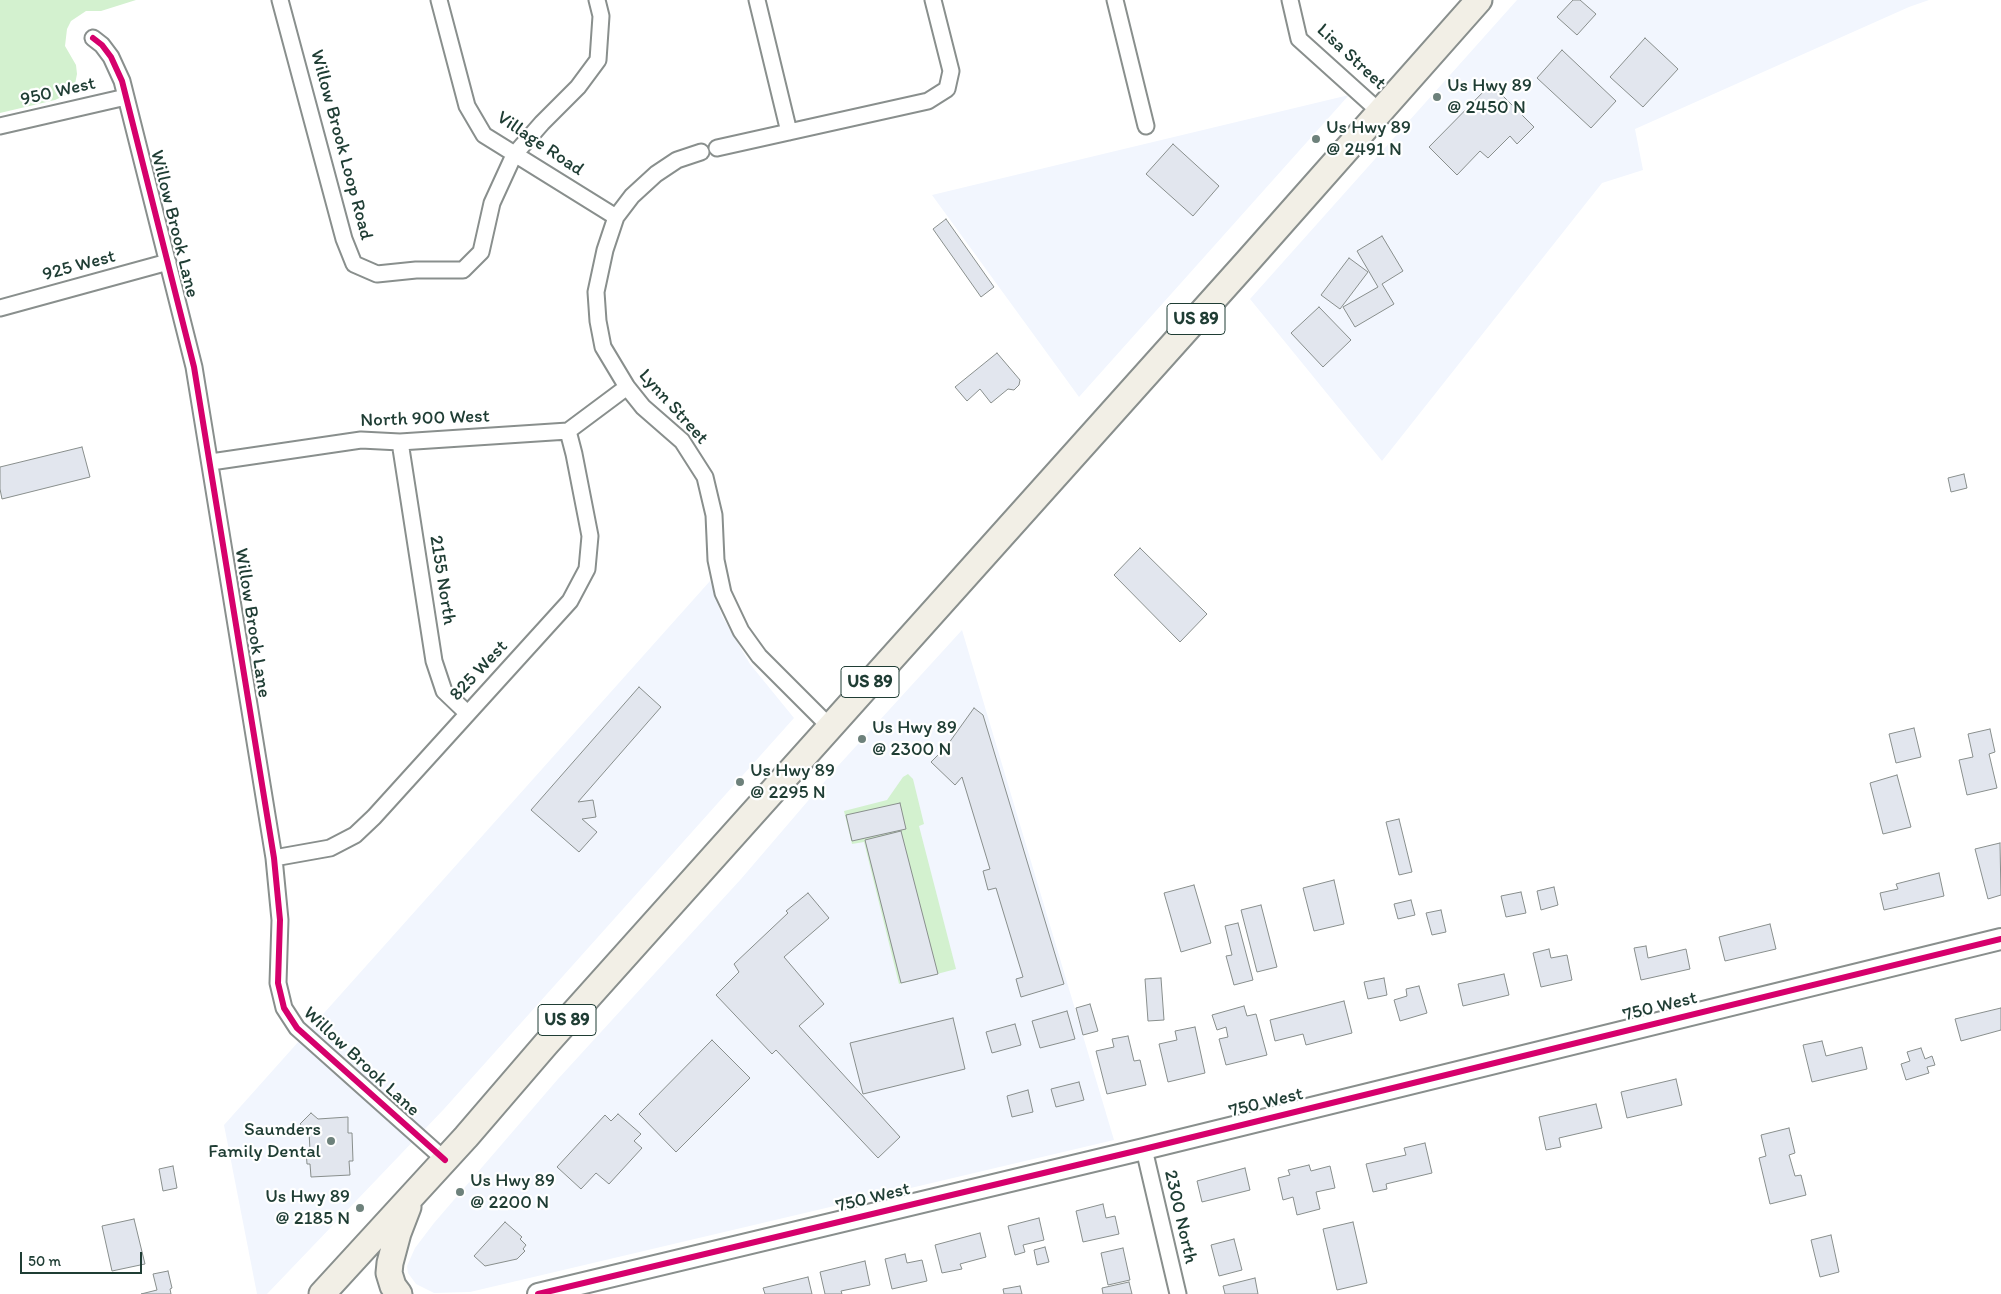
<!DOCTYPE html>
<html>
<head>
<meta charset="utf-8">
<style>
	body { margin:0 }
	#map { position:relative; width:2001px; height:1294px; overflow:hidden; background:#fff; font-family:Itim,sans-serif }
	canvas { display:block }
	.scale { position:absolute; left:20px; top:1252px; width:122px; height:22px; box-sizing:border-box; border:2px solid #1f3d34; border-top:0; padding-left:6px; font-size:15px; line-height:18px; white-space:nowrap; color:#1f3d34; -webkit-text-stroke:4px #fff; paint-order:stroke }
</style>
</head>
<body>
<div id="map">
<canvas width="2001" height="1294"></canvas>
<div class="scale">50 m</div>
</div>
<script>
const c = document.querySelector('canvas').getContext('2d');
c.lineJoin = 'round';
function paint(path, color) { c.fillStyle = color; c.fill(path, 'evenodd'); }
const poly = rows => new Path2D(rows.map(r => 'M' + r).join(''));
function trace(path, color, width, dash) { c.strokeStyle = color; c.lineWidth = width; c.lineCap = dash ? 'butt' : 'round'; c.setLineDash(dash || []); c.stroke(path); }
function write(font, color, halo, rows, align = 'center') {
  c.font = font + ' Itim,sans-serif'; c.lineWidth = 4.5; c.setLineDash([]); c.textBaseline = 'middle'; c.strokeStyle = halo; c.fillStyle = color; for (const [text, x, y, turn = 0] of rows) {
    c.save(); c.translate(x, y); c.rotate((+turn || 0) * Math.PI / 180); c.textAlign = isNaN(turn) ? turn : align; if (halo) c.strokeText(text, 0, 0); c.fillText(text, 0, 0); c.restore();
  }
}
paint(poly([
	[1517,0,1929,0,1909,7,1635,129,1643,170,1602,183,1382,461,1250,299],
	[1349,95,1079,397,932,195],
	[710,581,722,616,750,664,794,718,444,1109,267,1294,257,1294,224,1125],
	[962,630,1114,1140,470,1292,434,1293,416,1284,408,1273,407,1266,415,1248,434,1223,558,1079,741,879,837,767]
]), '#f2f6fe');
paint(poly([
	[0,0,136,0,101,11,86,11,71,21,67,29,65,46,76,65,77,74,75,84,66,95,55,100,0,113],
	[908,774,913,779,924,824,919,826,956,969,899,984,864,842,852,844,844,811,887,800,903,777]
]), '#d3f1cf');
const building = poly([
	[1573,0,1580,0,1596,14,1577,35,1557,17,1573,0],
	[1645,38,1678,69,1643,107,1610,77,1645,38],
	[1562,50,1616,101,1591,128,1537,78,1562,50],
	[1491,84,1534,127,1517,144,1510,136,1488,158,1480,151,1457,175,1429,147,1491,84],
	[1173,144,1219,186,1193,216,1146,174,1173,144],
	[946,219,994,287,981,297,933,229,946,219],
	[1382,236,1403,271,1382,284,1394,304,1355,327,1343,307,1378,287,1357,251,1382,236],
	[1349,258,1368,272,1340,309,1321,295,1349,258],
	[1319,307,1351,340,1323,367,1291,333,1319,307],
	[997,353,1020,380,1019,385,1014,390,1008,389,991,403,980,389,967,401,955,387,997,353],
	[82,447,90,477,2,499,0,489,0,467,82,447],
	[1964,474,1967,488,1951,492,1948,478,1964,474],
	[1140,548,1207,614,1180,642,1114,575,1140,548],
	[639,687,661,707,578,802,593,800,596,817,582,819,597,832,579,852,531,810,639,687],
	[974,708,983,715,1064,984,1021,997,1016,979,1023,977,996,888,988,890,983,871,990,869,962,777,955,785,931,762,946,747,974,708],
	[1914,728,1921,757,1896,763,1889,734,1914,728],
	[1990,729,1995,752,1989,754,1997,788,1967,795,1959,760,1973,757,1968,734,1990,729],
	[1897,775,1911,827,1883,834,1870,783,1897,775],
	[900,803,906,829,852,841,846,815,900,803],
	[1399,819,1412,872,1399,875,1386,822,1399,819],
	[901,831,938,974,901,983,865,840,901,831],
	[2000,843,2001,895,1988,899,1975,849,2000,843],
	[1939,873,1944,896,1884,910,1880,893,1898,889,1896,884,1939,873],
	[1334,880,1344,924,1314,931,1303,888,1334,880],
	[1194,885,1211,943,1181,952,1164,893,1194,885],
	[1554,887,1558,905,1541,910,1537,891,1554,887],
	[1521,892,1526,913,1506,917,1501,896,1521,892],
	[808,893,829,918,784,957,824,1004,799,1026,900,1137,878,1158,776,1050,772,1054,716,995,739,972,734,964,788,913,786,911,808,893],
	[1411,900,1415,915,1398,919,1394,904,1411,900],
	[1261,905,1277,967,1257,972,1241,910,1261,905],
	[1441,910,1446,932,1432,935,1426,913,1441,910],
	[1238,923,1253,980,1234,985,1226,956,1232,955,1225,926,1238,923],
	[1770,924,1776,949,1725,961,1719,937,1770,924],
	[1646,946,1648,958,1686,949,1690,969,1641,980,1634,948,1646,946],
	[1549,949,1551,958,1567,955,1572,980,1541,987,1533,953,1549,949],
	[1504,974,1509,995,1463,1006,1458,984,1504,974],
	[1161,978,1164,1020,1148,1021,1145,979,1161,978],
	[1384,978,1387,995,1368,999,1364,982,1384,978],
	[1419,986,1427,1013,1400,1021,1394,1000,1407,996,1406,989,1419,986],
	[1344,1001,1352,1033,1306,1045,1303,1034,1275,1041,1270,1020,1344,1001],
	[1090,1004,1098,1031,1083,1035,1076,1008,1090,1004],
	[1244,1006,1247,1016,1256,1014,1267,1055,1226,1065,1219,1039,1228,1037,1226,1027,1217,1030,1212,1015,1244,1006],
	[2001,1008,2001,1030,1961,1041,1955,1019,2001,1008],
	[1067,1011,1075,1039,1040,1048,1032,1021,1067,1011],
	[953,1018,965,1069,863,1094,850,1043,953,1018],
	[1015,1024,1021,1045,992,1053,986,1032,1015,1024],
	[1195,1027,1205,1073,1168,1082,1159,1044,1177,1040,1175,1031,1195,1027],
	[1128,1036,1134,1061,1140,1060,1146,1085,1107,1094,1096,1051,1114,1047,1112,1039,1128,1036],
	[712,1040,750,1078,676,1152,639,1114,712,1040],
	[1822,1041,1826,1056,1862,1047,1867,1069,1812,1082,1803,1045,1822,1041],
	[1921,1048,1925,1059,1932,1056,1935,1065,1927,1067,1929,1073,1906,1080,1901,1064,1910,1061,1907,1052,1921,1048],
	[1676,1079,1682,1105,1627,1118,1621,1092,1676,1079],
	[1079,1082,1084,1100,1056,1107,1051,1089,1079,1082],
	[1028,1090,1033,1112,1012,1117,1007,1096,1028,1090],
	[1596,1104,1602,1128,1559,1138,1561,1147,1546,1150,1539,1117,1596,1104],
	[311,1113,318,1119,348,1117,348,1133,352,1133,353,1161,349,1161,350,1175,311,1177,310,1164,307,1164,306,1150,310,1150,309,1132,300,1124,311,1113],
	[618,1114,641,1134,634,1141,642,1148,609,1184,596,1173,581,1189,557,1167,605,1115,611,1121,618,1114],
	[1789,1128,1795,1153,1789,1155,1795,1176,1801,1175,1806,1195,1770,1204,1759,1158,1766,1156,1761,1135,1789,1128],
	[1425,1143,1432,1173,1386,1184,1387,1189,1373,1192,1366,1164,1406,1155,1404,1148,1425,1143],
	[1309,1165,1311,1171,1330,1166,1335,1188,1316,1192,1320,1209,1297,1215,1293,1197,1283,1200,1278,1178,1290,1175,1288,1170,1309,1165],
	[173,1166,177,1188,163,1191,159,1169,173,1166],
	[1245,1168,1250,1190,1202,1202,1197,1181,1245,1168],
	[1103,1204,1106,1218,1115,1216,1119,1234,1083,1242,1076,1211,1103,1204],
	[1039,1218,1044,1240,1023,1245,1025,1252,1015,1255,1008,1226,1039,1218],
	[134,1219,145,1264,112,1271,102,1226,134,1219],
	[505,1222,522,1237,520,1239,526,1245,523,1249,525,1251,517,1259,485,1266,474,1256,505,1222],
	[1353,1222,1367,1283,1337,1290,1323,1229,1353,1222],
	[980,1233,986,1257,960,1264,962,1269,942,1273,935,1245,980,1233],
	[1831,1235,1839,1272,1820,1277,1811,1240,1831,1235],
	[1234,1239,1242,1270,1219,1276,1211,1245,1234,1239],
	[1045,1247,1049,1262,1037,1265,1034,1250,1045,1247],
	[1123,1248,1130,1280,1108,1285,1101,1253,1123,1248],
	[905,1254,907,1263,922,1260,927,1281,892,1289,885,1259,905,1254],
	[865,1261,870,1285,841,1291,842,1294,825,1294,820,1272,865,1261],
	[168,1271,172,1288,170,1289,171,1294,141,1294,157,1290,153,1274,168,1271],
	[808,1277,812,1294,765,1294,763,1288,808,1277],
	[1255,1278,1258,1294,1225,1294,1223,1286,1255,1278],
	[1129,1282,1132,1294,1103,1294,1102,1288,1129,1282],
	[1020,1286,1022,1294,1004,1294,1003,1289,1020,1286]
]);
paint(building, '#e2e6ee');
trace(building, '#898f8d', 1);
const minor = poly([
	[280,0,344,239,354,264,377,274,416,270,463,270,481,252,492,203,514,155,542,123,578,87,598,60,601,16,597,0],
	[439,0,467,106,484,135,616,217],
	[757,0,789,132],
	[1115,0,1146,126],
	[1290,0,1299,39,1380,112],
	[93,38,102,45,111,57,122,81,194,367,274,858,280,920,278,983,284,1008,297,1028,445,1160],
	[0,126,126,97],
	[717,148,928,101,947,89,951,71,933,0],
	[701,152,677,160,656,174,632,196,616,217,605,250,596,292,598,321,603,347,627,387,643,407,682,441,705,477,714,515,716,560,723,593,741,631,759,656,830,727],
	[0,308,168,262],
	[400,442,434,661,444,691,467,713],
	[211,462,361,440,400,442,568,431,627,387],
	[274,858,330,848,355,835,374,817,570,601,587,569,590,536,574,454,568,431],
	[1144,1149,1178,1294]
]);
const tertiary = poly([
	[538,1294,1144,1149,2001,939]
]);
const primary = poly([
	[322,1294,466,1137,546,1044,1247,262,1479,0],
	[399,1294,393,1286,389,1273,390,1263,398,1233,408,1207]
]);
trace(minor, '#898f8d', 19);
trace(tertiary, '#898f8d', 24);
trace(primary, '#898f8d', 29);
trace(minor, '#fff', 15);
trace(tertiary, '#fff', 20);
trace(primary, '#f2efe6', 25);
trace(poly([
	[93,38,102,45,111,57,122,81,194,367,274,858,280,920,278,983,284,1008,297,1028,445,1160],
	[538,1294,1144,1149,2001,939]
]), '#d6006c', 6);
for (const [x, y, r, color] of [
	[1437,97,5,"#6d817b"],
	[1316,139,5,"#6d817b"],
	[862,739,5,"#6d817b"],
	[740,782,5,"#6d817b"],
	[331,1141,5,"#6d817b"],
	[460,1192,5,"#6d817b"],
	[360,1208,5,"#6d817b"]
]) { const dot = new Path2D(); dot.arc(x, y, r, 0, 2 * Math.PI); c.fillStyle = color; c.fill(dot); trace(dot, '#fff', 2); }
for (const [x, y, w] of [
	[1196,319,58],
	[870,682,58],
	[567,1020,58]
]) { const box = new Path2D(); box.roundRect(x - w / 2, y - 15.5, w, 31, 4); c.fillStyle = '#fff'; c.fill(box); trace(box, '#1f3d34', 1); }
write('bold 18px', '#1f3d34', null, [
	["US 89",1196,319],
	["US 89",870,682],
	["US 89",567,1020]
]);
write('19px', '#1f3d34', '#fff', [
	["Lisa Street",1351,57,43],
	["950 West",58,92,-13],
	["Village Road",540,144,34],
	["Willow Brook Loop Road",341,145,75],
	["Willow Brook Lane",174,224,76],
	["925 West",79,266,-15],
	["Lynn Street",673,407,48],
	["North 900 West",425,419,-2],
	["2155 North",442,580,81],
	["Willow Brook Lane",252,623,81],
	["825 West",479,671,-47],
	["750 West",1660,1007,-14],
	["Willow Brook Lane",361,1062,43],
	["750 West",1266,1103,-14],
	["750 West",873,1198,-14],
	["2300 North",1180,1217,77]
]);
write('19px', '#1f3d34', '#fff', [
	["Us Hwy 89",1447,86],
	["@ 2450 N",1447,108],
	["Us Hwy 89",1326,128],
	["@ 2491 N",1326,150],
	["Us Hwy 89",872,728],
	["@ 2300 N",872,750],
	["Us Hwy 89",750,771],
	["@ 2295 N",750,793],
	["Saunders",321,1130,"right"],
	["Family Dental",321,1152,"right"],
	["Us Hwy 89",470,1181],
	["@ 2200 N",470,1203],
	["Us Hwy 89",350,1197,"right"],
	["@ 2185 N",350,1219,"right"]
], 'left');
</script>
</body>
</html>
